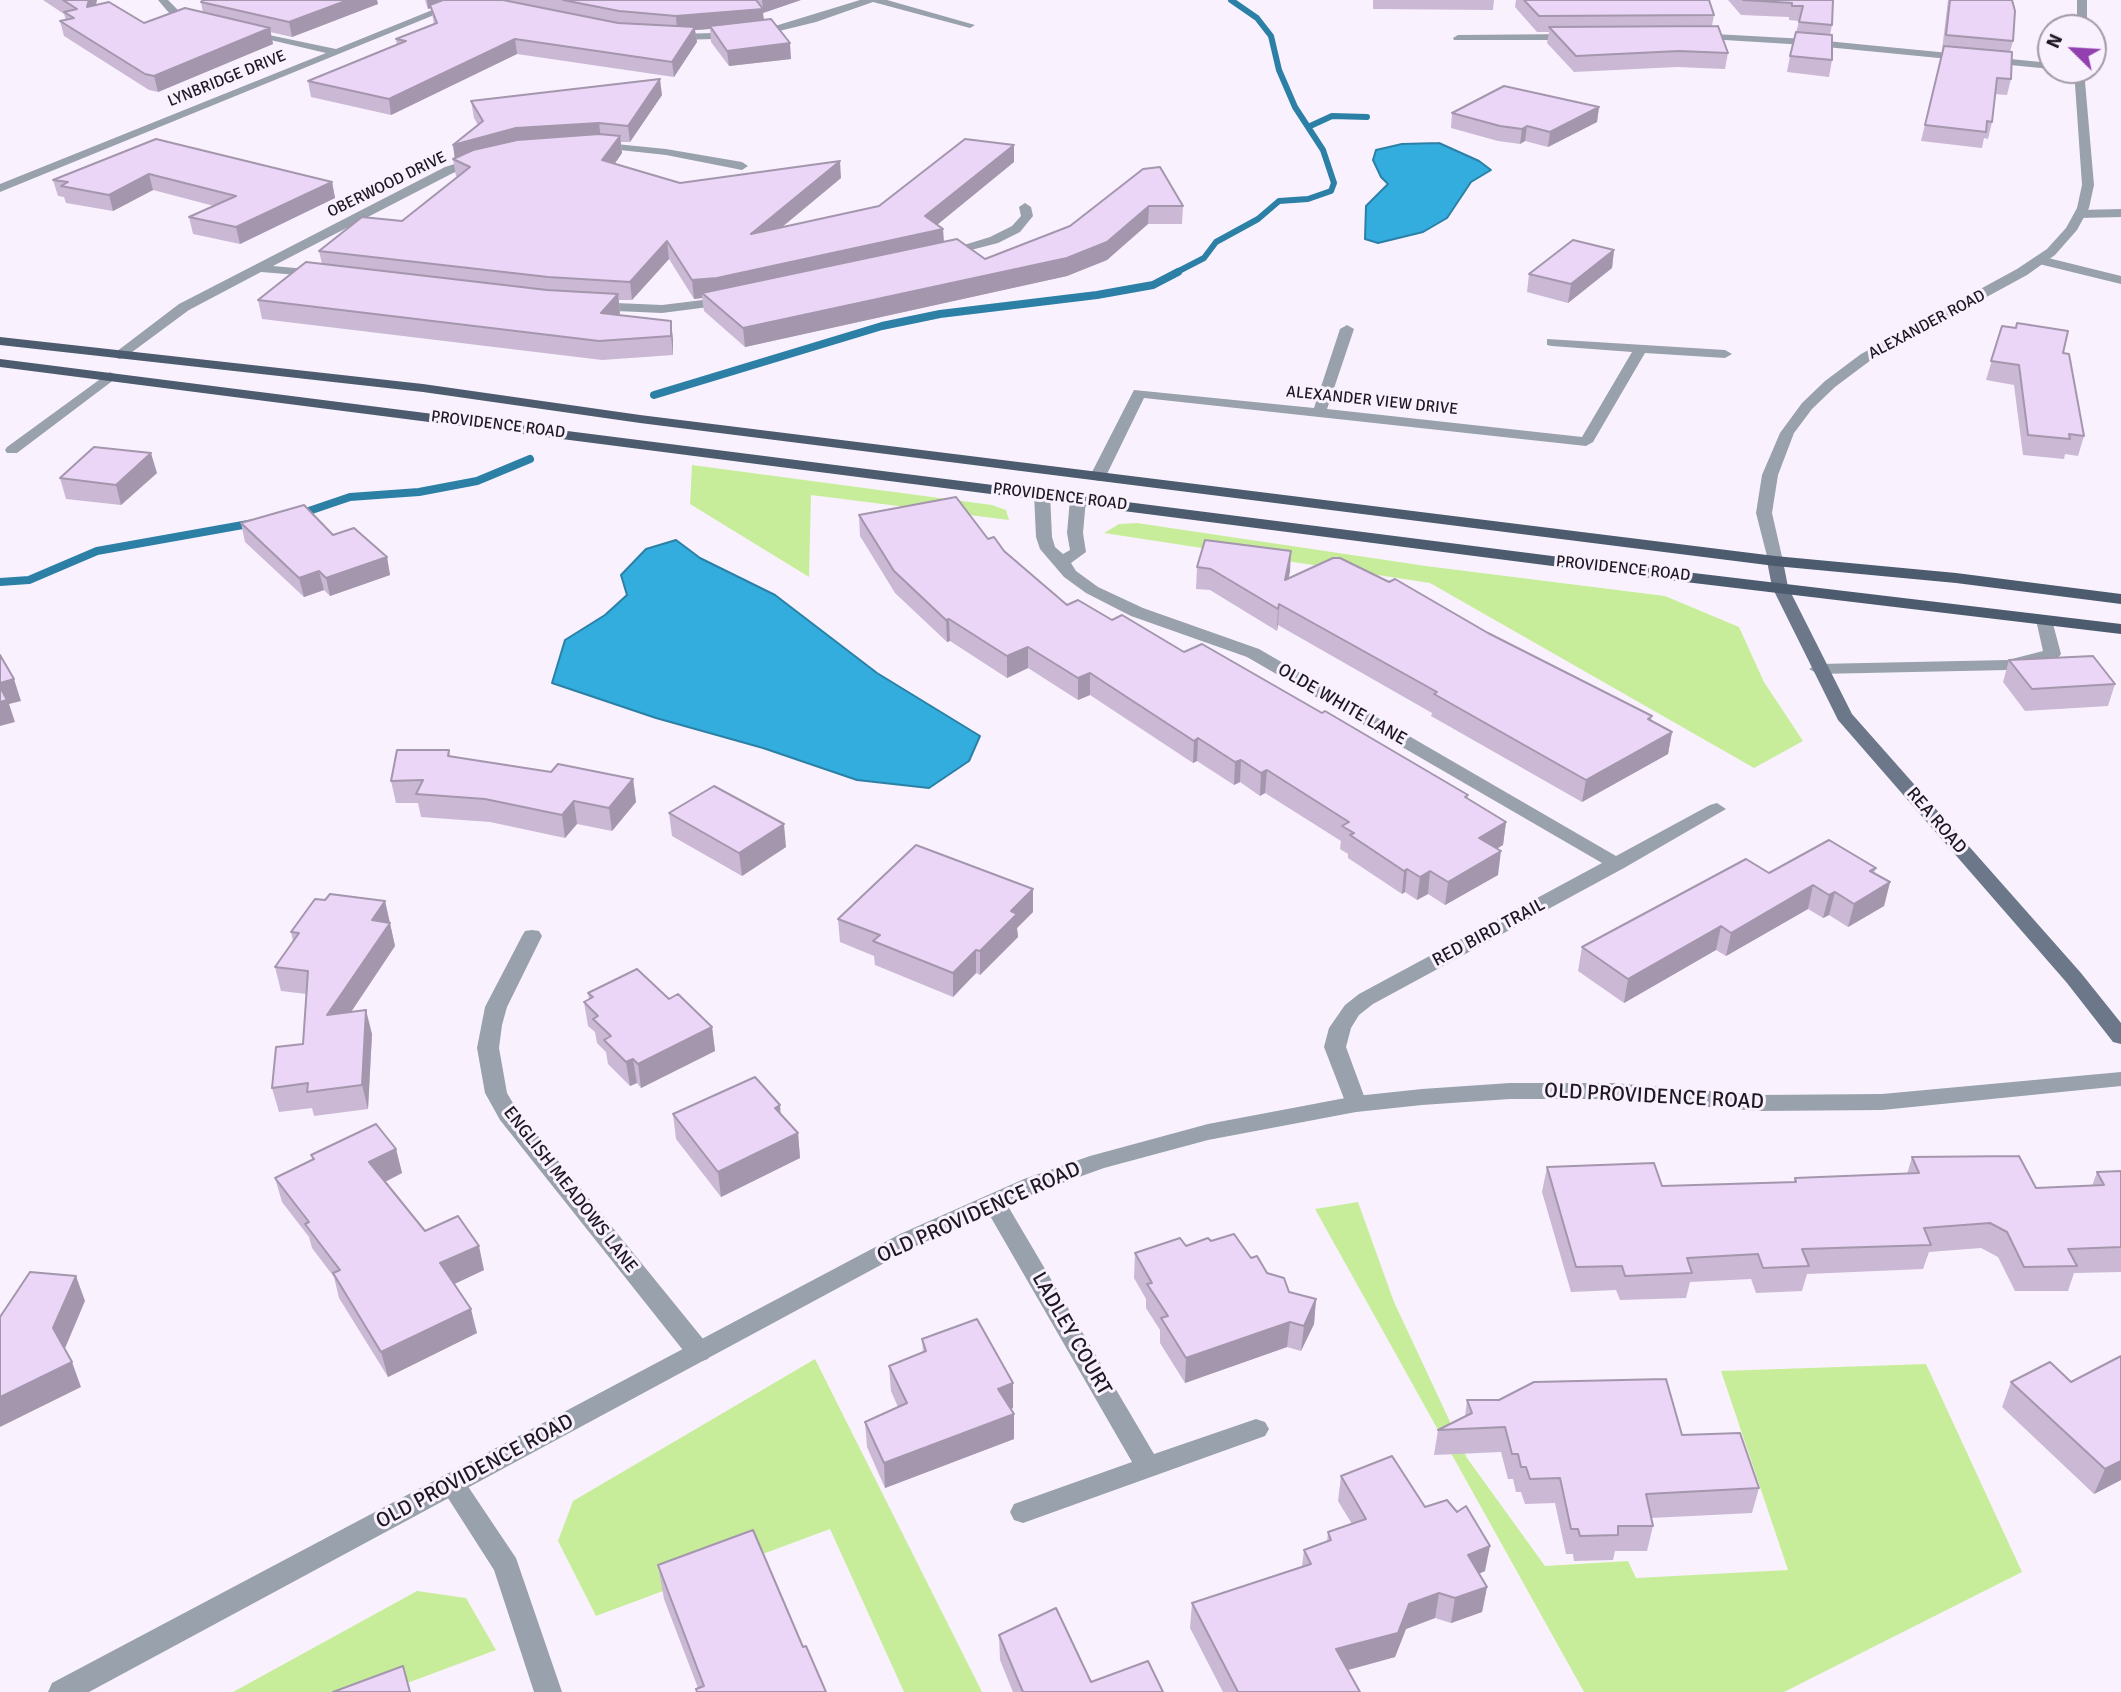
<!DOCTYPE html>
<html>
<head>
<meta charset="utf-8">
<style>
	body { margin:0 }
	#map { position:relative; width:2121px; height:1692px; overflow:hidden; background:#f9f2fe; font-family:Signika,sans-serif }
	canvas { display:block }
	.north { position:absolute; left:2037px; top:14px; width:70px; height:70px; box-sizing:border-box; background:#f9f2fe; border:2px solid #a19ba6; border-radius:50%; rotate:294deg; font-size:19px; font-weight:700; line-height:28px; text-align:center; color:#1e1822 }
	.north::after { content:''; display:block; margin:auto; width:24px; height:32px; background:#9240af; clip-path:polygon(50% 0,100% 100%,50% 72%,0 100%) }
</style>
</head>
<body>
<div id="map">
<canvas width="2121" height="1692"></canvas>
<div class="north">N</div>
</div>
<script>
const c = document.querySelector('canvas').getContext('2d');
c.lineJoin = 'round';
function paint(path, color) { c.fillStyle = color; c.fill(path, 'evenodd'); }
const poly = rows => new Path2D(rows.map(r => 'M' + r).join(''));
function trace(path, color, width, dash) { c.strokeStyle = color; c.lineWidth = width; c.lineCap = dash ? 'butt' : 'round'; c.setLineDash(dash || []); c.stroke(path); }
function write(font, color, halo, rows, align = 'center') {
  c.font = font + ' Signika,sans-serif'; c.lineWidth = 6; c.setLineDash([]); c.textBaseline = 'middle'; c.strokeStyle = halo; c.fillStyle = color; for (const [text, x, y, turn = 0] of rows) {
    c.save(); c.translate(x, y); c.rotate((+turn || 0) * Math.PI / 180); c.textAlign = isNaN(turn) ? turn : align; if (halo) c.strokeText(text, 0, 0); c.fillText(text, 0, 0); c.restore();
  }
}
paint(poly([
	[692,465,992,505,1006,510,1009,520,811,495,809,577,690,504],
	[1137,523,1426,566,1665,596,1739,627,1764,682,1803,741,1754,768,1430,583,1104,533,1119,524],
	[1358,1202,1394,1302,1467,1458,1545,1566,1628,1561,1636,1578,1788,1570,1721,1371,1926,1364,2022,1572,1784,1692,1584,1692,1315,1209],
	[815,1359,982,1692,904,1692,830,1529,596,1616,558,1541,573,1501],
	[417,1591,466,1598,496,1650,383,1692,233,1692]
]), '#c8ed9a');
const water = poly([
	[1439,143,1479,161,1491,170,1471,182,1447,218,1423,232,1378,243,1365,239,1366,206,1388,184,1381,177,1373,160,1376,150,1402,144,1439,143],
	[676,540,700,558,775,595,877,673,980,736,969,761,929,788,857,780,763,748,656,718,552,683,565,640,605,615,627,595,621,575,646,549,676,540]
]);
paint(water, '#32adde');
trace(water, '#2c80a6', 2);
trace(poly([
	[1308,127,1332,116,1367,117],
	[1175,273,1204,258,1216,242,1258,219,1279,201,1308,199,1331,191,1334,183,1323,150,1295,107,1279,70,1271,36,1257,18,1231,0]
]), '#2c80a6', 6);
trace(poly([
	[654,395,882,326,940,314,1097,295,1153,285,1178,272],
	[297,515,350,497,419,492,477,481,530,459],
	[0,582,29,580,97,551,254,523]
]), '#2c80a6', 8);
paint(poly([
	[2121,209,2121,217,2080,218,2074,214,2080,210,2121,209],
	[110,372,117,376,115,379,17,453,7,453,5,450,7,447,110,372],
	[2044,615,2052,620,2061,654,2058,658,2008,670,1818,674,1809,669,1818,664,2008,660,2043,651,2036,620,2044,615]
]), '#98a1ac');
paint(poly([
	[158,0,168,0,178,10,204,21,199,24,170,14,158,0],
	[457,0,471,0,0,192,0,184,326,53,245,34,245,30,336,49,457,0],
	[860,0,887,0,975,25,970,28,873,2,816,22,775,32,716,39,672,40,667,37,672,34,716,33,775,26,860,0],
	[1696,33,1806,39,2051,63,2051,69,1806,45,1692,38,1691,36,1696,33],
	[1458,35,1572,34,1577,37,1572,40,1454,40,1453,38,1458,35],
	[596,142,666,149,742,162,748,166,742,170,666,155,592,147,590,145,596,142],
	[480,156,486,160,484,162,453,173,273,266,317,270,322,271,322,277,261,272,189,310,124,358,119,359,112,355,179,304,445,167,480,156],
	[1025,203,1031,207,1033,216,1020,232,998,243,948,256,944,257,938,253,990,237,1012,226,1021,216,1019,207,1025,203],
	[2040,256,2121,276,2121,284,2035,263,2035,257,2040,256],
	[727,297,732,298,732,304,662,313,593,310,586,306,593,302,662,305,727,297],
	[1347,325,1354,329,1327,409,1582,437,1632,352,1552,346,1547,345,1547,339,1725,350,1732,354,1725,358,1645,353,1593,442,1586,446,1144,398,1106,476,1098,481,1090,476,1134,390,1314,408,1340,329,1347,325],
	[1042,489,1050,494,1052,537,1055,547,1063,554,1070,550,1067,533,1070,499,1078,494,1086,499,1083,533,1086,552,1071,563,1076,571,1098,587,1143,608,1259,649,1616,856,1710,805,1717,803,1726,809,1624,868,1373,1004,1359,1015,1351,1028,1346,1047,1367,1104,1364,1109,1356,1112,1348,1109,1324,1047,1329,1028,1345,1005,1359,994,1602,863,1247,657,1131,616,1086,593,1064,577,1040,549,1036,537,1034,494,1042,489],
	[532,930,539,931,542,936,507,1007,502,1025,499,1048,507,1093,517,1110,708,1345,711,1352,708,1359,699,1362,690,1359,500,1120,485,1093,477,1048,485,1007,522,936,525,931,532,930],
	[994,1194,1002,1196,1154,1454,1256,1419,1265,1422,1269,1429,1265,1436,1023,1523,1014,1520,1010,1512,1014,1504,1132,1462,982,1202,986,1196,994,1194],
	[452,1473,461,1476,516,1558,562,1692,534,1692,494,1570,439,1484,443,1476,452,1473]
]), '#98a1ac');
paint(poly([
	[2077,0,2087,0,2087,28,2077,28,2077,0],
	[2074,70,2084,70,2094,185,2089,208,2077,230,2055,255,2027,275,1871,360,1835,387,1812,409,1794,433,1778,475,1772,513,1783,561,1775,566,1769,564,1756,513,1762,475,1780,433,1802,403,1825,381,1861,354,2017,269,2047,249,2066,228,2077,208,2082,185,2074,70],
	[2121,1072,2121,1086,1882,1110,1758,1111,1613,1099,1510,1099,1422,1105,1356,1112,1208,1140,1104,1168,1040,1191,916,1246,89,1692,48,1692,52,1683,900,1234,1024,1179,1090,1156,1208,1124,1356,1096,1422,1089,1510,1083,1613,1083,1758,1095,1882,1094,2121,1072]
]), '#98a1ac');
paint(poly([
	[1775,556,1783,561,1788,587,1852,714,2081,973,2121,1023,2121,1044,2113,1042,2067,983,1838,720,1772,587,1767,561,1775,556]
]), '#6c7889');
paint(poly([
	[0,337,423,384,640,415,1775,556,1956,573,2121,594,2121,604,1956,583,1775,566,640,423,423,392,0,345,0,337],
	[0,359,1568,558,2121,624,2121,634,1568,568,0,367,0,359]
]), '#4d5b6f');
paint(poly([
	[43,0,97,0,96,5,144,23,203,13,201,2,203,0,377,0,378,4,292,37,270,32,273,44,158,92,149,90,64,36,60,21,66,20,64,14],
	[425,0,801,0,763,13,764,20,791,59,729,66,711,42,710,29,695,30,697,42,674,77,517,54,391,115,311,97,308,81,397,45,396,39,434,24,431,8,428,9],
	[1373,0,1494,0,1493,10,1373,9],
	[1516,0,1709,0,1714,15,1712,26,1728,53,1725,69,1677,67,1574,72,1547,43,1549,32,1537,32,1515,7],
	[1728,0,1833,0,1832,25,1830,35,1832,60,1829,77,1787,72,1790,56,1799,21,1789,20,1789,17,1741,15],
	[1948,0,2012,0,2013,41,2010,52,2011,79,2007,95,1995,94,1992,122,1988,139,1984,138,1982,148,1921,141,1943,50,1942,50],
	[662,95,630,142,621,142,622,153,614,164,680,183,841,178,782,227,879,206,1014,162,937,225,943,229,944,242,985,259,1070,226,1143,169,1183,206,1182,224,1148,224,1107,260,1067,276,745,347,704,311,702,298,694,299,669,259,632,300,619,300,620,313,619,315,671,321,673,340,673,355,602,360,262,319,258,300,322,264,319,251,402,221,458,177,456,176,453,159,455,158,453,145,478,125,474,118,471,101],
	[1599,107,1597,122,1548,147,1525,141,1520,144,1498,141,1451,128,1452,113],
	[156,139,332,182,335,198,240,244,193,234,189,217,214,206,153,190,113,211,66,203,64,197,58,196,53,180],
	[1614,250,1612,268,1568,303,1527,292,1529,274],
	[2002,326,2063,353,2084,436,2078,456,2065,454,2064,459,2023,455,2014,385,1986,380],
	[157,473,121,505,66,499,60,478],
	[859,515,988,539,1067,605,1112,620,1184,652,1468,795,1467,799,1506,822,1503,845,1496,849,1498,875,1445,905,1428,894,1417,900,1405,892,1402,894,1348,858,1348,854,1340,849,1341,841,1265,793,1260,796,1240,782,1234,785,1197,761,1193,763,1090,695,1078,700,1028,668,1007,678,950,641,947,642,895,593,860,536],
	[241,523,333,535,387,557,390,575,330,596,324,590,304,597,245,542],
	[1291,551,1288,578,1488,633,1652,716,1651,720,1672,732,1668,754,1582,802,1431,716,1432,713,1278,625,1277,631,1210,590,1196,589,1197,567],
	[2009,660,2115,684,2108,706,2025,711,2003,682],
	[449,750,450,756,551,772,633,779,636,802,612,831,577,824,565,838,490,822,421,817,418,803,396,803,391,781],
	[669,813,786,847,742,876,672,836],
	[1876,868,1874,873,1890,882,1884,906,1848,927,1829,915,1823,918,1808,909,1726,956,1716,950,1624,1003,1578,971,1582,947,1769,873],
	[1033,889,1033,912,1017,928,1018,937,980,975,976,973,953,997,875,965,874,956,840,942,838,919],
	[325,900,385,901,395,946,351,1012,372,1034,368,1109,314,1116,312,1108,279,1112,272,1088,303,1044,307,994,281,991,275,967,293,941,291,932],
	[588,993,669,999,712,1027,715,1051,641,1088,637,1083,630,1086,608,1064,606,1052,597,1043,595,1032,588,1026,584,1002,589,999],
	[673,1114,781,1114,798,1133,800,1158,721,1197,676,1139],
	[396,1149,402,1173,385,1182,425,1231,484,1270,454,1284,477,1333,388,1377,339,1298,334,1277,312,1248,309,1237,282,1202,275,1178,313,1160,311,1155],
	[1912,1157,2036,1188,2092,1186,2097,1172,2121,1171,2121,1272,2074,1273,2068,1291,2015,1291,1998,1257,1981,1248,1929,1252,1923,1269,1807,1274,1802,1291,1756,1293,1751,1279,1690,1282,1686,1298,1620,1300,1616,1290,1571,1292,1542,1192,1547,1167,1662,1186,1794,1182,1795,1178,1907,1174],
	[1211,1241,1251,1258,1289,1292,1316,1299,1314,1324,1301,1351,1287,1347,1185,1383,1160,1343,1160,1330,1146,1308,1146,1299,1134,1278,1135,1253],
	[922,1339,1013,1408,1010,1409,1014,1414,1014,1439,885,1488,867,1447,865,1422,898,1407,891,1391,889,1366,923,1352],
	[2011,1382,2071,1382,2121,1480,2094,1494,2002,1407],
	[1467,1400,1682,1435,1759,1488,1752,1513,1651,1518,1653,1526,1647,1551,1615,1551,1613,1560,1574,1561,1573,1554,1566,1554,1555,1503,1525,1504,1521,1492,1516,1492,1513,1479,1508,1479,1501,1452,1434,1455,1438,1430,1465,1417],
	[1341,1476,1425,1507,1485,1571,1479,1574,1487,1587,1482,1612,1451,1623,1435,1618,1406,1629,1395,1657,1348,1670,1360,1692,1223,1692,1190,1628,1192,1603,1302,1566,1304,1550,1327,1542,1328,1532,1352,1524,1338,1501],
	[658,1565,803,1647,826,1692,696,1692,696,1689,698,1688,664,1599],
	[999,1635,1091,1682,1163,1692,1013,1692,1000,1660]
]), '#cab8d4');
paint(poly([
	[89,0,97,0,90,23,87,7],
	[348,0,377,0,378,4,292,37,289,22],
	[427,0,450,0,428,9],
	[762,0,801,0,763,13,764,25,710,26,710,29,695,30,697,42,674,77,672,62,677,31,676,16,763,9],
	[270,28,273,44,158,92,154,76],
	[515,39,517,54,391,115,389,99],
	[790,43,791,59,729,66,727,51],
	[660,79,662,95,630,142,628,126],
	[1599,107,1597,122,1548,147,1550,132],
	[599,123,601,139,455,160,453,145,516,128],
	[1527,126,1525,141,1520,144,1522,129],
	[620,136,622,153,605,178,602,160],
	[1014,145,1014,162,927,233,943,229,944,247,702,293,702,298,694,299,692,280,925,216],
	[840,161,841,178,752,252,751,234],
	[149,174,153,190,113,211,109,195],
	[332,182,335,198,240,244,236,227],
	[1149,206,1148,224,1107,260,1067,276,745,347,743,328,1067,258],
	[667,241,669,259,632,300,630,282],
	[1614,250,1612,268,1568,303,1571,284],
	[618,294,620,313,603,332,601,313],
	[671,321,673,340,673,355,671,336],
	[151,453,157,473,121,505,116,485],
	[1291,551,1290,572,1283,602,1285,580],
	[387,557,390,575,330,596,326,578],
	[319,571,324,590,304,597,299,578],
	[1279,604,1278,625,1277,631,1278,609],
	[949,619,950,641,947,642,946,620],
	[1028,647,1028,668,1007,678,1007,656],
	[1090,673,1090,695,1078,700,1078,678],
	[14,679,21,701,9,704,15,722,0,726,0,683],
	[1672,732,1668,754,1582,802,1586,780],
	[1198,738,1197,761,1193,763,1194,741],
	[1241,760,1240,782,1234,785,1235,762],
	[1267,770,1265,793,1260,796,1261,773],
	[633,779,636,802,612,831,609,808],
	[574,801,577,824,565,838,562,815],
	[1506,822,1503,845,1476,861,1479,838],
	[784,824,786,847,742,876,739,853],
	[1501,851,1498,875,1445,905,1448,882],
	[1407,869,1405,892,1402,894,1404,871],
	[1430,871,1428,894,1417,900,1420,877],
	[1890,882,1884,906,1848,927,1854,904],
	[1813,885,1808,909,1726,956,1731,933],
	[1033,889,1033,912,1017,928,1018,937,980,975,980,951,1011,911],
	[1835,892,1829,915,1823,918,1829,895],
	[385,901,395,946,333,1039,327,1015,372,920],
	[1721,926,1716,950,1624,1003,1628,979],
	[976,950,976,973,953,997,953,973],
	[366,1010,372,1034,368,1109,362,1085],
	[712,1027,715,1051,641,1088,638,1064],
	[633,1059,637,1083,630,1086,626,1062],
	[780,1105,782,1130,775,1108],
	[798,1133,800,1158,721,1197,718,1172],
	[396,1149,402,1173,375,1187,369,1162],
	[479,1246,484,1270,446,1288,440,1263],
	[76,1276,85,1301,63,1353,53,1328],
	[1316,1299,1314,1324,1301,1351,1304,1326],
	[471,1309,477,1333,388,1377,381,1352],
	[1290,1322,1287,1347,1185,1383,1186,1358],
	[72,1362,81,1387,0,1427,0,1397],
	[1013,1383,1013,1408,998,1414,998,1389],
	[1014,1414,1014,1439,885,1488,884,1463],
	[2121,1461,2121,1480,2094,1494,2105,1469],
	[1490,1546,1485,1571,1463,1580,1468,1555],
	[1487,1587,1482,1612,1451,1623,1455,1598],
	[1439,1593,1435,1618,1406,1629,1395,1657,1333,1674,1336,1649,1409,1604]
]), '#a496ad');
const building = poly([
	[63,0,89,0,87,7,109,2,144,23,185,8,270,28,154,76,145,74,60,21,74,18,64,12,77,9,63,0],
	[203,0,348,0,289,22,201,2,203,0],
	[443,0,503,0,618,23,695,27,672,62,515,39,389,99,308,81,406,41,396,39,437,23,430,5,443,0],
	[563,0,756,0,763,9,676,16,619,11,563,0],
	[1524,0,1709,0,1714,15,1539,16,1524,0],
	[1743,0,1833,0,1832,25,1799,22,1803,6,1792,6,1792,3,1743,0],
	[1950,0,2012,0,2015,11,2013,41,1946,35,1950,0],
	[771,19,790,43,727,51,710,26,771,19],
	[1718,26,1728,53,1679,51,1576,56,1549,27,1718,26],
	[1796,32,1832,35,1832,60,1790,56,1796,32],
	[1944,46,2012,52,2011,79,1997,78,1992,122,1987,121,1986,132,1925,125,1944,46],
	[660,79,628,126,599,123,516,128,453,145,483,121,471,101,660,79],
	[1504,86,1599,107,1550,132,1527,126,1522,129,1500,126,1452,113,1504,86],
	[599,134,620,136,602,160,680,183,840,161,751,234,879,206,965,139,1014,145,925,216,943,229,717,278,692,280,667,241,630,282,548,277,319,251,362,217,402,221,470,167,453,159,473,150,517,140,599,134],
	[156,139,332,182,236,227,189,217,236,196,149,174,109,195,61,186,68,182,53,180,156,139],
	[1160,167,1183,206,1149,206,1107,242,1067,258,743,328,702,293,957,239,985,259,1070,226,1143,169,1160,167],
	[1573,240,1614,250,1571,284,1529,274,1573,240],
	[306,262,547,290,618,294,601,313,671,321,671,336,599,341,258,300,306,262],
	[2017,323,2068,331,2063,353,2069,354,2084,436,2069,434,2070,439,2028,435,2019,365,1991,361,2002,326,2016,328,2017,323],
	[94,447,151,453,116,485,60,478,94,447],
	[956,497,988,539,994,537,1004,551,1067,605,1078,600,1112,620,1122,615,1184,652,1202,644,1322,713,1325,711,1468,795,1465,797,1506,822,1479,838,1501,851,1448,882,1430,871,1420,877,1407,869,1404,871,1350,835,1354,833,1342,826,1349,822,1267,770,1261,773,1241,760,1235,762,1198,738,1194,741,1090,673,1078,678,1028,647,1007,656,949,619,946,620,894,571,859,515,956,497],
	[304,505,333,535,354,528,387,557,326,578,319,571,299,578,241,523,304,505],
	[1205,540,1291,551,1285,580,1333,558,1340,558,1389,582,1395,579,1488,633,1652,716,1648,719,1672,732,1586,780,1434,694,1437,692,1279,604,1278,609,1211,569,1197,567,1205,540],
	[0,655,14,679,0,683,0,655],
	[2093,656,2115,684,2032,689,2009,660,2093,656],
	[0,687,7,700,0,702,0,687],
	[397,750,449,750,448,756,551,772,558,764,633,779,609,808,574,801,562,815,485,799,416,794,423,780,391,781,397,750],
	[714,786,784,824,739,853,669,813,714,786],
	[1829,840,1876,868,1870,871,1890,882,1854,904,1835,892,1829,895,1813,885,1731,933,1721,926,1628,979,1582,947,1746,859,1769,873,1829,840],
	[916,845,1033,889,1011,911,1017,914,980,951,976,950,953,973,873,941,880,935,838,919,916,845],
	[330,894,385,901,372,920,390,923,327,1015,366,1010,362,1085,307,1092,308,1083,272,1088,276,1047,303,1044,308,971,275,967,299,933,291,932,315,899,325,900,330,894],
	[637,969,669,999,678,994,712,1027,638,1064,633,1059,626,1062,604,1040,611,1036,593,1019,598,1016,584,1002,593,997,588,993,637,969],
	[755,1077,780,1105,775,1108,798,1133,718,1172,673,1114,755,1077],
	[376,1124,396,1149,369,1162,425,1231,458,1216,479,1246,440,1263,471,1309,381,1352,333,1273,340,1270,305,1224,309,1222,275,1178,314,1159,311,1155,376,1124],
	[2019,1156,2036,1188,2104,1185,2097,1172,2121,1171,2121,1247,2068,1249,2077,1266,2024,1267,2007,1232,1990,1223,1924,1228,1931,1245,1802,1249,1809,1266,1763,1268,1758,1254,1687,1258,1692,1273,1625,1276,1622,1266,1576,1267,1547,1167,1654,1163,1662,1186,1796,1182,1795,1178,1919,1173,1912,1157,2019,1156],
	[1234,1234,1251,1258,1257,1256,1267,1273,1284,1278,1289,1292,1316,1299,1304,1326,1290,1322,1186,1358,1161,1318,1168,1316,1147,1284,1152,1283,1135,1253,1180,1238,1186,1246,1208,1238,1211,1241,1234,1234],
	[30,1272,76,1276,53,1328,72,1362,0,1397,0,1317,30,1272],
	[977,1319,1013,1383,998,1389,1014,1414,884,1463,865,1422,907,1403,889,1366,926,1351,922,1339,977,1319],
	[2121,1356,2121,1461,2105,1469,2011,1382,2050,1362,2071,1382,2121,1356],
	[1666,1379,1682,1435,1740,1433,1759,1488,1646,1494,1653,1526,1618,1526,1618,1535,1580,1536,1578,1529,1571,1529,1560,1478,1530,1479,1526,1467,1521,1467,1518,1454,1512,1454,1505,1427,1438,1430,1472,1413,1467,1400,1499,1400,1534,1382,1666,1379],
	[1392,1456,1425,1507,1447,1500,1457,1512,1466,1506,1490,1546,1468,1555,1487,1587,1455,1598,1439,1593,1409,1604,1398,1633,1336,1649,1360,1692,1238,1692,1192,1603,1311,1564,1304,1550,1331,1540,1328,1532,1366,1519,1341,1476,1392,1456],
	[753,1530,803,1647,806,1646,826,1692,697,1692,696,1689,704,1686,658,1565,753,1530],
	[1056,1608,1091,1682,1148,1661,1163,1692,1023,1692,999,1635,1056,1608],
	[403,1666,410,1692,333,1692,403,1666]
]);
paint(building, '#ebd6f7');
trace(building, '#a496ad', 2);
write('16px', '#1e1822', '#f9f2fe', [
	["LYNBRIDGE DRIVE",227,79,-22],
	["OBERWOOD DRIVE",387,185,-26],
	["ALEXANDER ROAD",1927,325,-28],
	["ALEXANDER VIEW DRIVE",1372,401,6],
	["PROVIDENCE ROAD",498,425,7],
	["PROVIDENCE ROAD",1060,497,7],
	["PROVIDENCE ROAD",1623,569,6]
]);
write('18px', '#1e1822', '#f9f2fe', [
	["OLDE WHITE LANE",1342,705,30],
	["REA ROAD",1936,821,49],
	["RED BIRD TRAIL",1489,933,-28],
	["ENGLISH MEADOWS LANE",570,1190,52]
]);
write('21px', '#1e1822', '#f9f2fe', [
	["OLD PROVIDENCE ROAD",1654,1097,3],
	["OLD PROVIDENCE ROAD",979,1213,-24],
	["LADLEY COURT",1071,1334,60],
	["OLD PROVIDENCE ROAD",475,1472,-28]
]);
</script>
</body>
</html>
